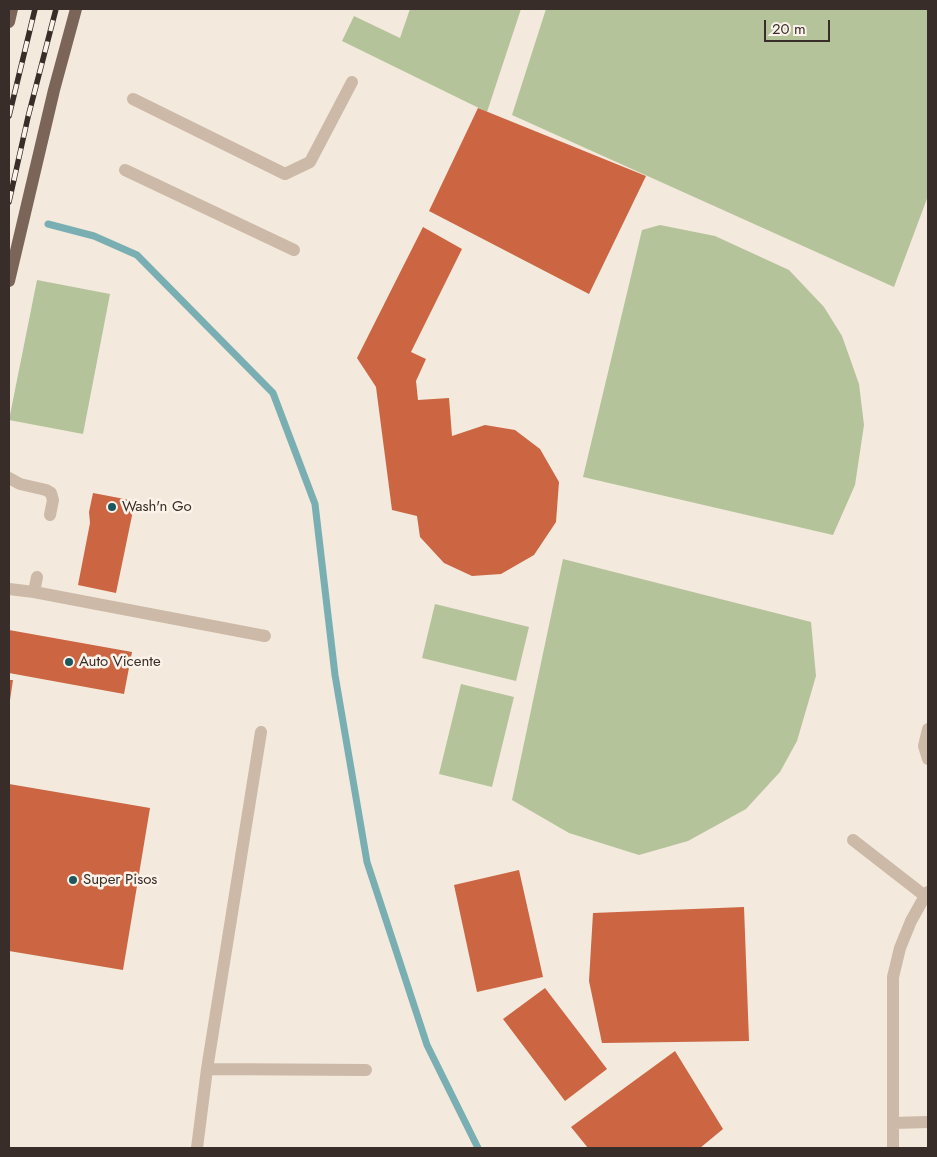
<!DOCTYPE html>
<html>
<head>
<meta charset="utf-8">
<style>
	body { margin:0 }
	#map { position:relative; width:937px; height:1157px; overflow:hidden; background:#f3e9dc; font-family:Jost,sans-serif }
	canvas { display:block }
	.frame { position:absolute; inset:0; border:10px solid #382d28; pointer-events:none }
	.scale { position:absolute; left:764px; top:20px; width:66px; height:22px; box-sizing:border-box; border:2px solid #382d28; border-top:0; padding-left:6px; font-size:15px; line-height:18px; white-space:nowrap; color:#382d28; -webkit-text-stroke:4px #fbf3e9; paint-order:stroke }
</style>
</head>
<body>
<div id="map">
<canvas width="937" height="1157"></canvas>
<div class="frame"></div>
<div class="scale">20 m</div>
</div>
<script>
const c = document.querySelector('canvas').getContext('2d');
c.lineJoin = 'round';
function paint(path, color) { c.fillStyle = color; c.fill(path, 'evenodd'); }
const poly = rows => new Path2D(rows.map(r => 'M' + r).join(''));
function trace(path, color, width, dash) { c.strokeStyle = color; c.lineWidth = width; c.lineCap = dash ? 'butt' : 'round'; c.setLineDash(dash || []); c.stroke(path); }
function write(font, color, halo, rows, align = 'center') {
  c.font = font + ' Jost,sans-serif'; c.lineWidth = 5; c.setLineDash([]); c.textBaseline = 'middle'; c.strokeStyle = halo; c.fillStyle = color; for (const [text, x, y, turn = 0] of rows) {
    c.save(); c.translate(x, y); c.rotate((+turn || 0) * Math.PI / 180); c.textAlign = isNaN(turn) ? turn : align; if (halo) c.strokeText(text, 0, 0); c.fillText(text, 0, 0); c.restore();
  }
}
paint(poly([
	[410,9,521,9,487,112,342,41,354,16,400,38],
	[546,9,928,9,928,196,894,287,512,115],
	[660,225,715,236,789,270,824,307,842,336,859,384,864,425,855,485,833,535,583,477,642,230],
	[37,280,110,294,83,434,9,420],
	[563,559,811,622,816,676,797,741,780,772,746,809,688,841,639,855,569,833,512,800],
	[435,604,529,627,516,681,422,658],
	[461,684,514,697,492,787,439,774]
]), '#b5c39b');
trace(poly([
	[48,224,94,236,137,255,273,393,315,504,335,675,367,862,427,1045,478,1148]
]), '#79afb2', 7);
paint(poly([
	[478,108,646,176,589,294,429,211],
	[423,227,462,249,411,352,426,359,416,381,418,400,449,398,452,436,485,425,515,430,540,449,559,482,556,522,534,555,501,574,472,576,444,563,420,537,417,516,392,510,376,387,357,358],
	[93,493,135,501,116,593,78,585,90,523,89,512],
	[9,630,132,652,124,694,9,673],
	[9,680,13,680,10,700,9,700],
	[9,784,150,808,123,970,9,951],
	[519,870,543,977,477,992,454,885],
	[744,907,749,1041,602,1043,589,981,593,913],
	[545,988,607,1069,565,1101,503,1019],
	[675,1051,723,1129,700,1148,588,1148,571,1127]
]), '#cb6542');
trace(poly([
	[133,99,285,174,310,162,352,82],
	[125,170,294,250],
	[9,478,20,484,46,490,51,493,53,500,50,515],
	[9,589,34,592,37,577],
	[34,592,265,636]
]), '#ccb9a7', 12);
trace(poly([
	[928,729,924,746,928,759],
	[853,840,925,896],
	[207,1069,366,1070],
	[893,1123,928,1122],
	[197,1148,207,1069,261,732],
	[893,1148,893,977,900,948,911,921,925,896,928,892]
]), '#ccb9a7', 12);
trace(poly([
	[9,22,12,9],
	[9,281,54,90,76,9]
]), '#7b6458', 12);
const rail = poly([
	[9,116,35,9],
	[9,202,28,117,56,9]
]);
trace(rail, '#382d28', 5.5);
trace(rail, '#fbf3e9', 4, [11]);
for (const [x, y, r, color] of [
	[112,507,5,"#1b575c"],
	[69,662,5,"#1b575c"],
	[73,880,5,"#1b575c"]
]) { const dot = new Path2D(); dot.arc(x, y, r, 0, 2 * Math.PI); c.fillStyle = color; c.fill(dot); trace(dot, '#fbf3e9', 2); }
write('15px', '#382d28', '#fbf3e9', [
	["Wash'n Go",122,507],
	["Auto Vicente",79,662],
	["Super Pisos",83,880]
], 'left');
</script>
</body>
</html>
